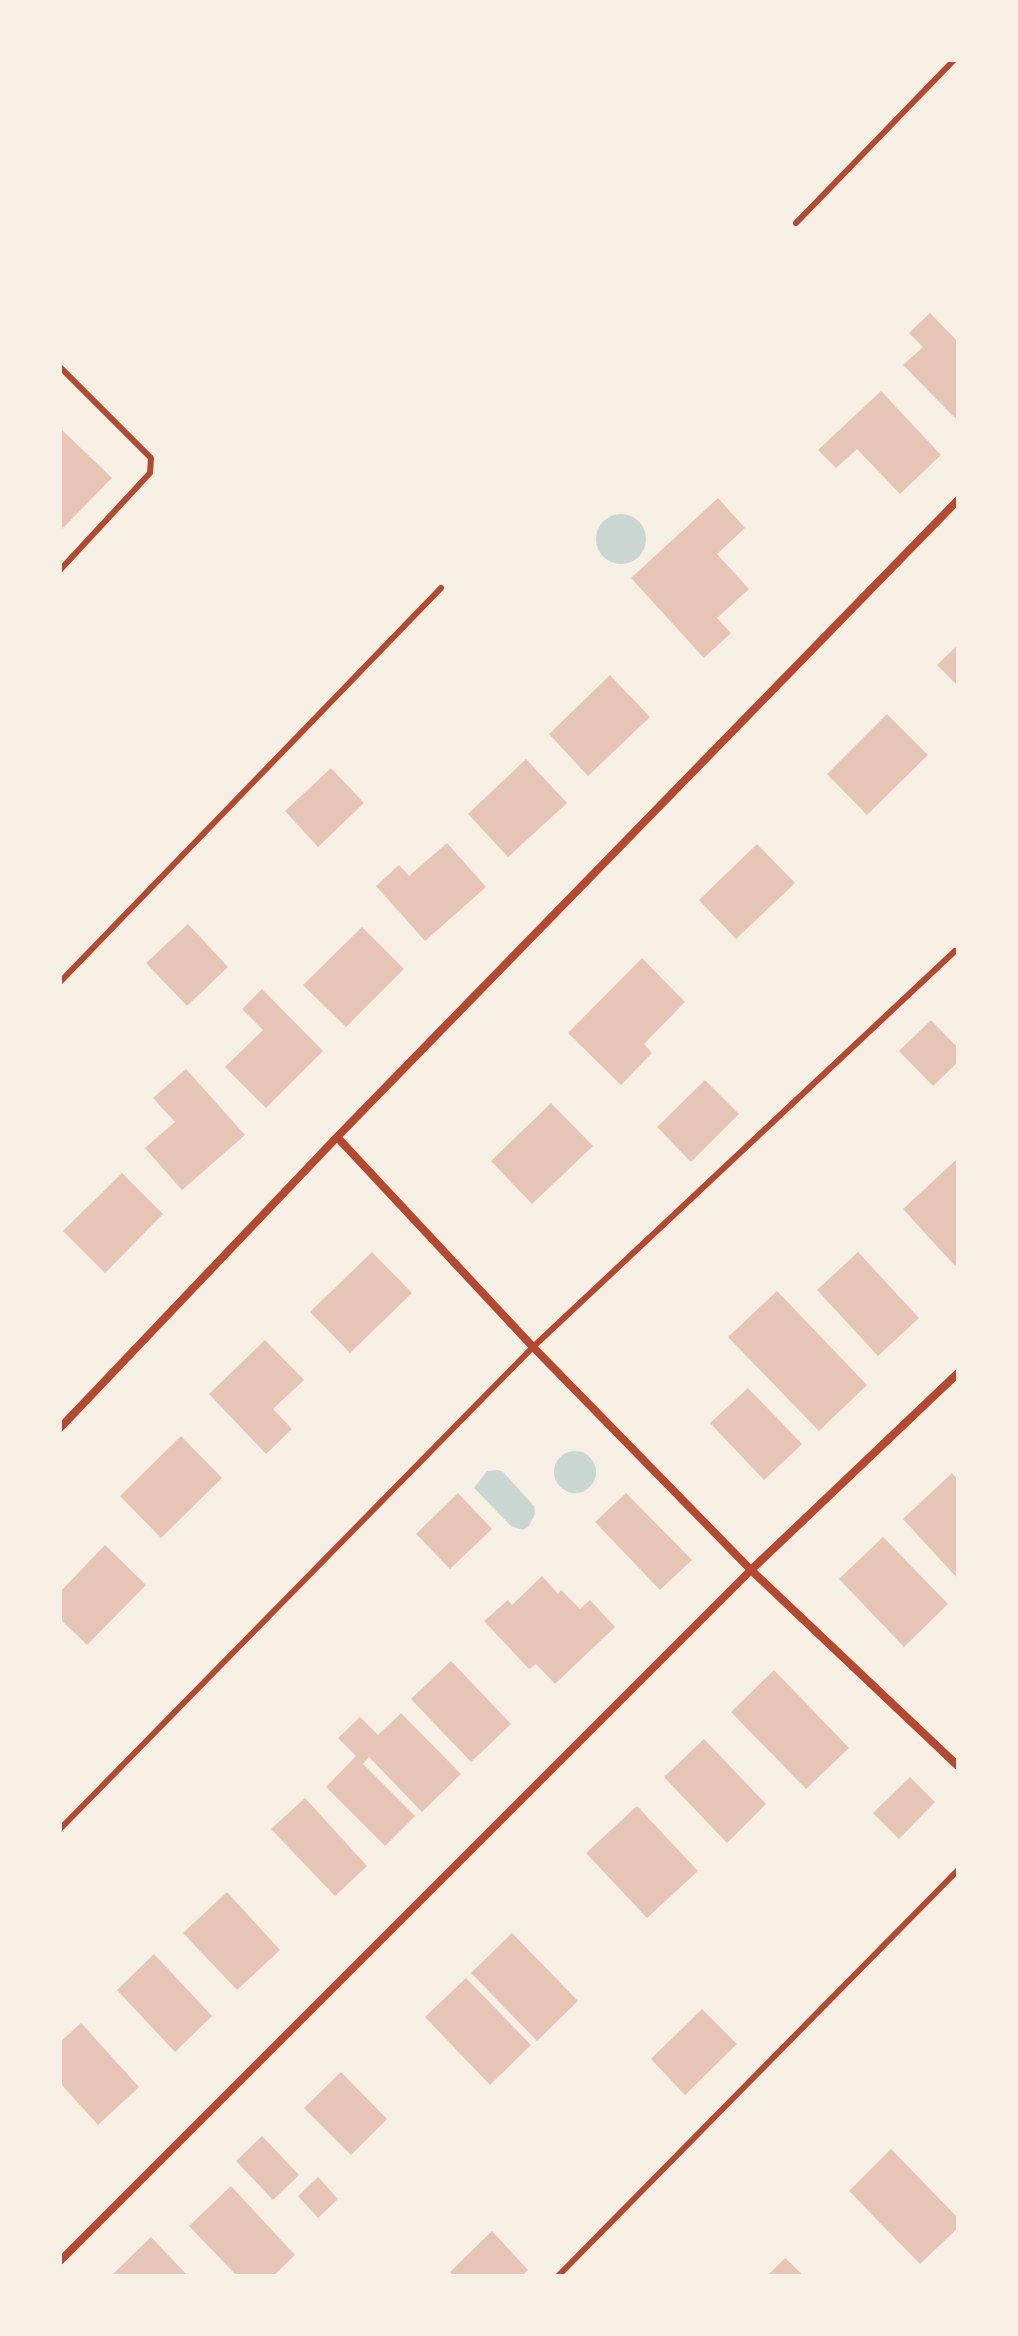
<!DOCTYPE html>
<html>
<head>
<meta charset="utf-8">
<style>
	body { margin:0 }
	#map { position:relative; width:1018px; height:2336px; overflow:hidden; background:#f6efe4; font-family:Barlow,sans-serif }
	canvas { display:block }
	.frame { position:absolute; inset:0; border:62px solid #f6efe4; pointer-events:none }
</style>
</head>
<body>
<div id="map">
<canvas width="1018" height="2336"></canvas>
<div class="frame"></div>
</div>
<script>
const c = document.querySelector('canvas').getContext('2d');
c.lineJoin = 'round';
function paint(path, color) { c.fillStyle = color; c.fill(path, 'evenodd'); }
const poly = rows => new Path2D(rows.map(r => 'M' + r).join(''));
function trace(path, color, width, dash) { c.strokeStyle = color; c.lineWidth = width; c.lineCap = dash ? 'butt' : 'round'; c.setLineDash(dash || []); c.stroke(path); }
paint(poly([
	'596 539a25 25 0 1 1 50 0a25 25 0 1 1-50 0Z',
	'554 1472a21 21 0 1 1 42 0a21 21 0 1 1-42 0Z',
	[498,1470,503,1472,534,1506,535,1514,529,1526,523,1530,511,1526,474,1488,487,1471]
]), '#c9d6d2');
paint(poly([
	[930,313,958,342,958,421,903,365,923,347,909,333],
	[881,391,941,455,900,494,857,449,836,468,818,450],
	[60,428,112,478,60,531],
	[718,498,745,528,717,554,749,589,717,618,731,633,704,658,631,578],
	[958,645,958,686,937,665],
	[610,675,650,717,588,776,549,734],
	[887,714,928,755,867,815,827,774],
	[526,759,567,803,508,857,468,814],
	[331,768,364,803,318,847,285,811],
	[447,843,486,887,425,941,376,886,399,865,409,876],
	[757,844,795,883,736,939,699,900],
	[188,924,228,967,187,1006,146,963],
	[362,927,404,969,346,1027,303,985],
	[642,958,685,1002,644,1044,652,1053,621,1085,568,1033],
	[262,989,323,1051,266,1108,225,1067,263,1030,242,1009],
	[931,1020,958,1048,958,1062,933,1086,899,1051],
	[186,1069,245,1135,182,1190,145,1148,175,1122,153,1098],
	[705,1080,739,1114,691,1162,657,1127],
	[551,1103,593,1146,532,1204,491,1161],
	[958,1158,958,1263,955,1266,903,1209],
	[122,1173,163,1214,105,1273,63,1231],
	[372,1252,412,1293,350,1353,310,1312],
	[858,1252,919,1318,878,1356,817,1290],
	[777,1291,867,1385,819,1431,728,1337],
	[265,1340,304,1380,273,1409,292,1429,266,1454,209,1394],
	[748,1388,802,1444,764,1480,710,1423],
	[181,1436,222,1478,161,1538,120,1496],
	[952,1473,958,1480,958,1579,903,1519],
	[458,1493,492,1529,450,1569,416,1534],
	[626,1493,692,1560,660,1590,595,1522],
	[883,1537,948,1604,904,1647,839,1579],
	[105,1545,146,1585,87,1645,60,1619,60,1592],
	[542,1576,558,1594,561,1590,580,1609,590,1600,615,1627,555,1684,536,1664,529,1669,484,1621,508,1600,512,1605],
	[451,1661,511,1724,471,1762,411,1699],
	[774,1670,849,1748,806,1789,731,1712],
	[401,1713,461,1774,422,1812,369,1757,363,1764,415,1816,385,1846,326,1787,356,1756,338,1738,360,1717,378,1735],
	[704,1739,766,1804,727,1843,664,1777],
	[910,1777,935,1802,899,1839,873,1813],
	[305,1798,367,1866,335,1896,271,1829],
	[637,1806,698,1871,647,1918,586,1853],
	[227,1892,280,1950,237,1990,183,1933],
	[512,1933,578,2001,537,2041,471,1973],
	[154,1954,212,2016,175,2052,117,1990],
	[466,1978,531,2045,490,2085,425,2017],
	[702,2009,737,2044,685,2095,651,2059],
	[81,2023,139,2087,98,2125,60,2083,60,2042],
	[341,2072,387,2119,351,2155,304,2108],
	[262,2136,299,2175,273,2200,236,2161],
	[891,2149,958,2218,958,2228,920,2264,849,2191],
	[318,2177,338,2199,318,2218,298,2196],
	[231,2186,295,2255,273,2276,237,2276,189,2226],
	[492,2231,528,2270,522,2276,453,2276,450,2272],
	[151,2237,188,2276,111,2276],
	[785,2258,804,2276,767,2276]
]), '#e6c5b7');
trace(poly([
	[796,223,954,60],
	[60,367,151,458,150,473,60,570],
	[60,982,441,588],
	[60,1829,533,1347,955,951],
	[558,2276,958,1870]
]), '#b5482f', 6);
trace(poly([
	[337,1137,533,1347,751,1570,958,1766],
	[60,1428,337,1137,958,500],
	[60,2261,751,1570,958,1373]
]), '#b5482f', 8);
</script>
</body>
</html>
